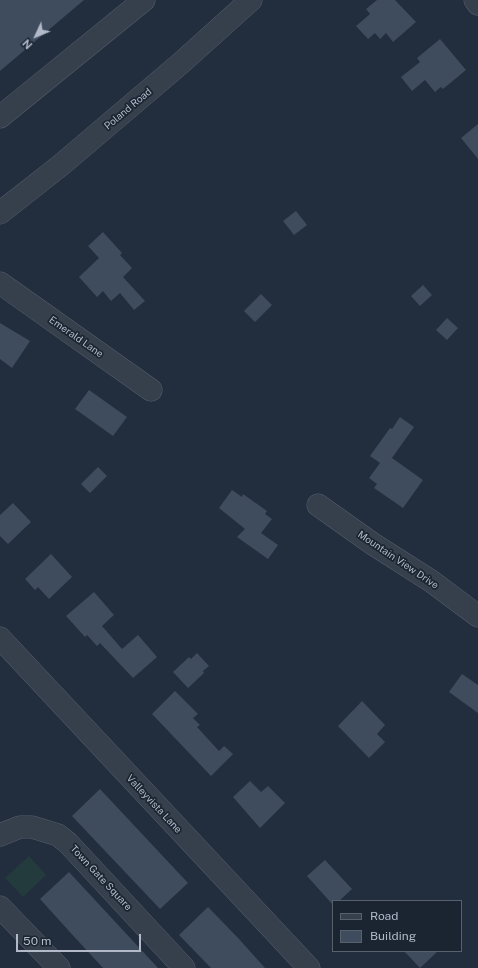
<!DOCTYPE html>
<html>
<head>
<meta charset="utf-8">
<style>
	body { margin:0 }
	#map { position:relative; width:478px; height:968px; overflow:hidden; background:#222e3d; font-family:"Public Sans",sans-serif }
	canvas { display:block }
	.legend { position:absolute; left:332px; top:900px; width:130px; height:52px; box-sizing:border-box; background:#1b2532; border:1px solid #57616e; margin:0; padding:5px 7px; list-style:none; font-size:12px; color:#b2bac9 }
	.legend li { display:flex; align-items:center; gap:8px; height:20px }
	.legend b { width:20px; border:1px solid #57616e }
	.north { position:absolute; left:16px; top:16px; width:40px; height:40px; -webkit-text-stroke:3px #1b2532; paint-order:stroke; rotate:226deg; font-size:11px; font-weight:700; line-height:16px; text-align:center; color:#b2bac9 }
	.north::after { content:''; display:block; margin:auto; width:14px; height:18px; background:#b2bac9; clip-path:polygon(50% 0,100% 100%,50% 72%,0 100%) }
	.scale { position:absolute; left:16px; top:934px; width:125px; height:18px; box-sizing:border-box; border:2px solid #b2bac9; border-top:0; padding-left:5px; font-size:12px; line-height:14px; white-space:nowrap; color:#b2bac9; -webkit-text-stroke:3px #1b2532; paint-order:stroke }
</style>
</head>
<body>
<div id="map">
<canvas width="478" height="968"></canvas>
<ul class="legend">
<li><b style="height:5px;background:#36404d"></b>Road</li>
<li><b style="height:11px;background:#3e4c5d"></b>Building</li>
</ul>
<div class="north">N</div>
<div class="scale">50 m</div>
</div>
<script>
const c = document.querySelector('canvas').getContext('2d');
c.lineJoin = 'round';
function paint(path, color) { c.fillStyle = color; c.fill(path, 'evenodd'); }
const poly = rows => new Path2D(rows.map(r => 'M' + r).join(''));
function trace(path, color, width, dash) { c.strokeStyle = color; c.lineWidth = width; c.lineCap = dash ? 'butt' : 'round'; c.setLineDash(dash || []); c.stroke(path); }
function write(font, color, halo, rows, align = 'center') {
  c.font = font + ' "Public Sans",sans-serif'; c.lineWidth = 3.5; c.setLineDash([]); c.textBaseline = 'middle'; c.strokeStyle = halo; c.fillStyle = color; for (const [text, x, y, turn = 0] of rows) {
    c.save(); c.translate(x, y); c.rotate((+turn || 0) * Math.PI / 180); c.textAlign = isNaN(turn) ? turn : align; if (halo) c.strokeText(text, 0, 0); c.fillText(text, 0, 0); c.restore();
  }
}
paint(poly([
	[29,856,46,875,23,897,5,878]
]), '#243b3e');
paint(poly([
	[0,0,84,0,0,71],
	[377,0,395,0,416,22,393,42,386,33,380,39,375,33,368,39,356,26,370,14,366,9],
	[440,39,466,70,443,89,441,87,435,92,425,80,412,91,401,77,420,62,417,58],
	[478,124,478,159,461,138],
	[296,211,307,225,294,235,283,221],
	[103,232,122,253,120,255,132,268,123,277,145,301,134,310,120,293,111,301,103,291,97,297,79,277,99,258,88,246],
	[423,285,432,295,420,306,411,296],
	[261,294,272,305,255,322,244,311],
	[447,318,458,328,447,340,436,330],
	[0,323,30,341,12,368,0,359],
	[89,390,127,417,113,436,75,409],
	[400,417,414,427,392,458,423,480,403,508,374,488,377,484,369,478,380,463,370,456,390,428,392,429],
	[98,467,107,476,90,493,81,484],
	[232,490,242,497,243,494,267,511,265,514,272,519,261,533,278,545,268,559,237,537,245,529,219,508],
	[13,503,31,522,8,544,0,536,0,515],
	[51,554,72,577,49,599,38,587,35,590,25,579],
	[94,592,114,615,102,626,122,649,138,635,157,657,133,678,100,643,97,646,87,635,85,637,66,616],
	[197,653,209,666,203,671,204,673,188,688,173,672,189,657,191,659],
	[462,674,478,685,478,713,449,692],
	[175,691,198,714,193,718,200,725,197,727,219,751,224,746,233,754,211,776,152,714],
	[362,701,385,725,377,734,385,742,369,758,338,726],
	[250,781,261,792,268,786,285,803,260,828,233,797],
	[100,789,188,883,160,909,72,816],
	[325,860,352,889,339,901,333,901,333,905,307,876],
	[69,872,158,968,103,968,68,930,40,899],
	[208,907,239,939,265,968,211,968,179,935],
	[404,951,438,951,420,968]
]), '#3e4c5d');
const minor = poly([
	[475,0,478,4],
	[0,117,144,0],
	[0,213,61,165,181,63,251,0],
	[0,283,151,390],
	[318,505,373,544,431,581,478,616],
	[0,638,309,968],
	[0,835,20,827,32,827,58,835,68,843,184,968],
	[0,907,59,968]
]);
trace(minor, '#545d6b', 23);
trace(minor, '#36404d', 22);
write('10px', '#b2bac9', '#1b2532', [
	["Poland Road",128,109,-40],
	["Emerald Lane",76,337,35],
	["Mountain View Drive",398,560,34],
	["Valleyvista Lane",154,804,47],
	["Town Gate Square",101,878,47]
]);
</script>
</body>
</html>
